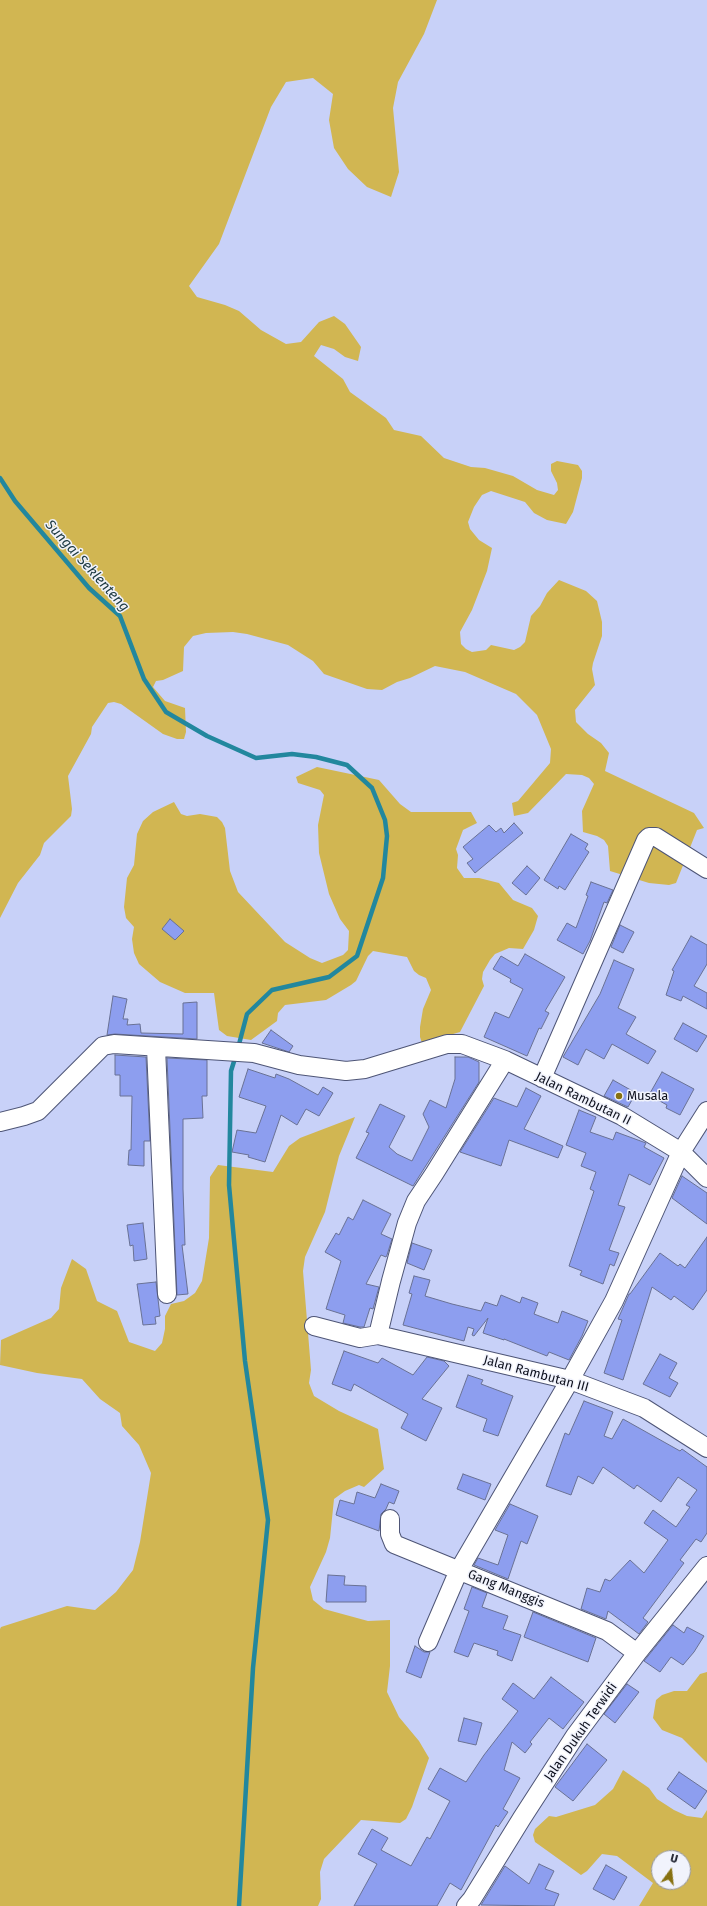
<!DOCTYPE html>
<html>
<head>
<meta charset="utf-8">
<style>
	body { margin:0 }
	#map { position:relative; width:707px; height:1906px; overflow:hidden; background:#c8d1f8; font-family:"Fira Sans",sans-serif }
	canvas { display:block }
	.north { position:absolute; left:651px; top:1850px; width:40px; height:40px; box-sizing:border-box; background:#f1f3fc; border:1px solid #9698a3; border-radius:50%; rotate:15deg; font-size:11px; font-weight:700; line-height:16px; text-align:center; color:#0d101d }
	.north::after { content:''; display:block; margin:auto; width:14px; height:18px; background:#877111; clip-path:polygon(50% 0,100% 100%,50% 72%,0 100%) }
</style>
</head>
<body>
<div id="map">
<canvas width="707" height="1906"></canvas>
<div class="north">U</div>
</div>
<script>
const c = document.querySelector('canvas').getContext('2d');
c.lineJoin = 'round';
function paint(path, color) { c.fillStyle = color; c.fill(path, 'evenodd'); }
const poly = rows => new Path2D(rows.map(r => 'M' + r).join(''));
function trace(path, color, width, dash) { c.strokeStyle = color; c.lineWidth = width; c.lineCap = dash ? 'butt' : 'round'; c.setLineDash(dash || []); c.stroke(path); }
function write(font, color, halo, rows, align = 'center') {
  c.font = font + ' "Fira Sans",sans-serif'; c.lineWidth = 3; c.setLineDash([]); c.textBaseline = 'middle'; c.strokeStyle = halo; c.fillStyle = color; for (const [text, x, y, turn = 0] of rows) {
    c.save(); c.translate(x, y); c.rotate((+turn || 0) * Math.PI / 180); c.textAlign = isNaN(turn) ? turn : align; if (halo) c.strokeText(text, 0, 0); c.fillText(text, 0, 0); c.restore();
  }
}
paint(poly([
	[0,0,437,0,424,34,398,82,393,108,399,172,391,197,367,187,348,169,334,148,329,120,333,94,313,78,286,82,271,107,219,244,189,286,197,297,225,305,239,311,261,330,286,344,301,342,319,322,334,316,345,324,361,347,358,361,345,357,334,349,321,345,314,356,343,379,350,392,386,418,394,430,421,436,444,458,471,467,485,468,513,476,537,490,554,495,558,490,557,483,551,471,551,464,557,461,578,465,582,471,582,478,573,512,566,524,547,520,534,513,525,502,491,491,482,495,474,507,468,522,470,529,479,540,492,548,487,571,472,610,460,632,461,644,466,649,472,652,486,650,491,645,514,650,520,647,525,642,531,616,540,606,547,593,559,580,586,591,597,601,602,622,602,636,593,663,592,669,595,685,575,710,576,722,588,734,601,743,609,753,605,771,694,813,704,828,697,830,676,883,669,885,649,883,610,871,608,846,604,840,597,836,583,832,582,811,594,784,589,778,582,775,566,774,528,813,514,816,512,803,518,801,550,763,551,749,537,715,516,694,465,672,435,666,410,678,397,682,382,690,367,689,324,674,313,661,288,645,247,634,233,632,206,633,193,636,184,647,183,671,163,680,156,681,153,687,165,701,185,708,186,732,184,739,177,739,163,734,121,704,114,702,108,703,92,727,91,734,68,776,72,809,71,816,44,843,40,855,18,883,0,918],
	[317,767,379,780,400,804,411,812,471,812,477,823,463,830,456,849,458,855,457,868,464,878,479,878,499,883,513,900,532,908,538,916,534,930,523,949,509,948,495,954,490,960,483,972,482,979,484,986,460,1032,422,1043,420,1037,420,1027,423,1009,431,990,426,978,419,975,414,971,407,957,373,951,368,956,356,981,351,985,326,1000,285,1005,278,1013,277,1021,251,1040,227,1036,219,1030,214,993,185,993,160,982,139,964,134,953,132,939,134,927,126,918,124,907,127,878,134,865,137,834,143,821,153,812,174,802,181,814,187,816,200,814,217,817,222,822,225,828,230,871,238,892,285,942,310,958,322,963,343,955,348,950,349,931,340,919,329,894,319,853,318,825,324,795,320,790,298,783,296,777],
	[355,1117,339,1156,325,1212,305,1257,303,1271,311,1370,309,1383,314,1396,339,1411,378,1429,384,1469,364,1487,359,1485,345,1491,334,1499,330,1538,326,1552,310,1587,313,1600,324,1609,368,1621,390,1620,390,1666,387,1692,399,1717,419,1741,429,1758,412,1807,406,1819,400,1823,361,1820,324,1859,320,1872,321,1899,318,1906,0,1906,0,1629,1,1627,67,1606,95,1610,116,1592,133,1570,140,1542,151,1473,139,1445,122,1426,120,1413,100,1399,82,1379,37,1373,0,1365,1,1340,51,1318,59,1309,61,1288,72,1259,86,1269,97,1301,117,1311,129,1342,155,1351,162,1343,165,1329,165,1316,171,1304,184,1301,195,1293,202,1281,209,1238,210,1177,218,1165,273,1172,289,1146,300,1138],
	[707,1672,707,1763,682,1738,662,1730,653,1718,656,1700,662,1695,674,1691,687,1691,700,1674],
	[623,1770,649,1788,657,1799,674,1810,687,1816,702,1818,707,1810,707,1906,639,1906,653,1883,617,1856,602,1854,587,1871,581,1875,535,1842,533,1835,535,1829,549,1816,556,1817,595,1805,613,1789],
	[659,1858,683,1858,683,1882,659,1882]
]), '#d1b652');
trace(poly([
	[0,478,15,501,89,588,120,616,144,679,166,712,207,736,256,758,292,754,316,757,347,765,372,788,385,820,387,836,383,878,357,956,329,977,272,990,247,1014,238,1048],
	[236,1055,231,1071,229,1185,245,1361,268,1520,253,1668,239,1906]
]), '#22879e', 4.5);
const building = poly([
	[514,823,523,833,475,873,467,863,473,859,463,847,489,825,496,832,501,828,504,833,514,823],
	[571,834,588,844,585,849,589,852,565,890,559,886,558,889,544,880,571,834],
	[527,866,540,878,526,895,512,883,527,866],
	[591,882,613,890,607,903,604,902,590,941,583,954,557,940,567,923,576,928,588,896,586,895,591,882],
	[170,919,184,931,175,940,162,929,170,919],
	[620,925,634,932,623,953,611,947,620,925],
	[691,936,707,945,707,964,694,986,707,993,707,1009,683,996,681,1001,666,995,674,971,672,970,691,936],
	[525,954,565,977,545,1011,549,1013,541,1029,539,1028,527,1056,484,1037,495,1012,509,1018,523,989,510,982,511,979,493,969,501,956,518,966,525,954],
	[614,960,634,969,618,1008,636,1017,626,1034,656,1051,648,1064,612,1044,604,1059,586,1049,578,1065,563,1057,600,994,614,960],
	[113,996,127,999,123,1019,128,1019,127,1025,140,1024,141,1033,183,1034,183,1003,197,1002,197,1039,115,1034,107,1035,113,996],
	[683,1023,707,1036,697,1052,674,1039,683,1023],
	[271,1030,293,1046,289,1052,262,1043,271,1030],
	[115,1055,146,1057,150,1141,144,1141,144,1166,128,1165,129,1150,131,1150,132,1096,120,1096,120,1075,115,1075,115,1055],
	[455,1057,468,1057,479,1062,479,1082,413,1186,356,1158,369,1133,366,1132,380,1104,405,1116,389,1147,397,1154,412,1161,429,1127,423,1114,430,1100,446,1108,455,1079,455,1057],
	[167,1058,207,1060,207,1096,202,1096,203,1118,183,1119,183,1189,185,1245,182,1245,188,1294,177,1295,167,1058],
	[248,1069,275,1078,276,1074,289,1079,318,1095,323,1087,333,1093,319,1116,306,1109,297,1125,281,1115,265,1162,248,1157,249,1155,232,1152,237,1130,256,1133,266,1106,239,1097,248,1069],
	[662,1072,694,1089,680,1115,666,1108,667,1105,649,1095,662,1072],
	[613,1080,636,1093,628,1107,604,1096,613,1080],
	[526,1088,541,1096,524,1129,563,1146,558,1158,509,1140,501,1166,460,1152,494,1098,517,1107,526,1088],
	[579,1110,596,1117,590,1132,613,1140,616,1132,646,1143,644,1147,664,1158,650,1185,629,1174,618,1205,625,1207,609,1250,619,1253,614,1266,610,1264,603,1284,580,1275,582,1271,569,1266,594,1191,590,1189,596,1172,581,1166,586,1153,566,1145,579,1110],
	[682,1176,707,1193,707,1224,672,1198,682,1176],
	[363,1200,391,1214,381,1234,392,1239,387,1255,386,1257,381,1255,366,1284,379,1287,373,1309,370,1308,364,1327,360,1327,343,1323,345,1315,326,1309,341,1261,325,1252,336,1233,339,1235,348,1217,353,1220,363,1200],
	[143,1223,147,1259,134,1261,133,1245,130,1246,127,1225,143,1223],
	[707,1237,707,1290,693,1310,674,1296,671,1300,652,1287,623,1380,604,1373,622,1320,618,1319,629,1294,630,1294,660,1253,678,1266,680,1264,685,1268,707,1237],
	[412,1243,432,1250,424,1270,407,1263,412,1243],
	[414,1276,430,1280,425,1296,452,1304,481,1311,485,1302,497,1306,501,1295,520,1303,522,1297,538,1303,534,1314,558,1323,562,1311,588,1321,582,1336,569,1360,549,1352,547,1356,504,1339,504,1340,483,1333,488,1318,474,1336,472,1335,474,1329,468,1327,464,1341,403,1325,412,1294,409,1293,414,1276],
	[156,1282,160,1316,155,1317,156,1324,143,1325,137,1284,156,1282],
	[344,1351,378,1363,382,1358,413,1375,427,1357,444,1361,449,1366,422,1399,442,1408,426,1441,401,1428,408,1414,354,1384,351,1391,332,1384,344,1351],
	[660,1354,677,1363,669,1378,678,1383,670,1397,643,1384,660,1354],
	[468,1375,483,1380,481,1384,513,1396,498,1436,483,1431,487,1419,456,1407,468,1375],
	[584,1401,613,1412,604,1436,612,1439,623,1419,680,1451,682,1449,707,1467,707,1533,701,1542,696,1539,680,1560,684,1563,643,1618,648,1622,639,1634,608,1611,606,1619,581,1609,587,1588,600,1592,605,1579,610,1581,630,1560,644,1573,668,1540,644,1523,653,1510,676,1527,690,1507,686,1505,697,1490,678,1477,661,1502,637,1485,634,1489,603,1467,593,1484,578,1476,571,1495,546,1486,565,1433,569,1435,584,1401],
	[463,1474,491,1484,485,1500,457,1489,463,1474],
	[381,1484,399,1491,394,1504,389,1502,386,1509,381,1514,379,1531,336,1515,340,1500,354,1504,357,1492,375,1498,381,1484],
	[510,1504,538,1516,527,1544,521,1541,508,1579,474,1565,478,1558,498,1565,508,1535,495,1530,510,1504],
	[328,1575,345,1576,344,1585,366,1586,366,1602,326,1602,328,1575],
	[472,1587,487,1593,482,1607,508,1616,503,1629,521,1635,512,1661,497,1655,498,1651,474,1643,468,1657,454,1652,469,1611,464,1609,472,1587],
	[533,1612,596,1638,588,1662,524,1637,533,1612],
	[673,1625,684,1633,687,1627,704,1636,694,1652,683,1665,671,1657,660,1672,644,1661,673,1625],
	[415,1646,424,1652,430,1652,421,1678,406,1672,415,1646],
	[551,1677,584,1702,563,1729,549,1718,530,1742,532,1744,525,1753,512,1742,504,1770,520,1778,503,1809,508,1812,498,1827,496,1825,461,1890,450,1883,437,1906,354,1906,377,1864,358,1854,372,1829,388,1838,381,1850,411,1866,427,1837,430,1839,450,1801,428,1789,440,1768,466,1782,484,1755,518,1711,502,1699,513,1683,534,1699,551,1677],
	[627,1684,639,1692,615,1723,604,1714,627,1684],
	[464,1718,482,1723,476,1745,458,1741,464,1718],
	[587,1744,607,1760,573,1801,555,1787,587,1744],
	[679,1772,707,1791,695,1809,667,1789,679,1772],
	[539,1864,554,1871,545,1889,559,1894,554,1906,481,1905,505,1866,529,1884,539,1864],
	[606,1865,627,1877,614,1900,593,1889,606,1865]
]);
paint(building, '#8d9eef');
trace(building, '#697194', 1);
const street = poly([
	[156,1048,167,1294],
	[542,1078,646,840,649,837,656,837,707,869],
	[0,1122,24,1116,38,1111,103,1046,114,1044,254,1053,299,1065,346,1071,365,1069,447,1044,462,1044,505,1060,622,1116,681,1152,707,1178],
	[314,1326,360,1338,378,1335,570,1380,644,1408,707,1448],
	[378,1335,391,1281,407,1223,416,1201,434,1174,505,1060],
	[390,1519,390,1534,394,1544,607,1631,637,1653],
	[428,1642,459,1570,570,1380,614,1301,681,1152,707,1111],
	[466,1906,472,1899,522,1818,575,1736,637,1653,707,1566]
]);
trace(street, '#4e5576', 20);
trace(street, '#fff', 18);
for (const [x, y, r, color] of [
	[619,1096,4,"#877111"]
]) { const dot = new Path2D(); dot.arc(x, y, r, 0, 2 * Math.PI); c.fillStyle = color; c.fill(dot); trace(dot, '#f1f3fc', 1.5); }
write('13px', '#0d101d', '#f1f3fc', [
	["Musala",627,1096]
], 'left');
write('13px', '#0d101d', '#f1f3fc', [
	["Jalan Rambutan II",583,1099,26],
	["Jalan Rambutan III",536,1374,15],
	["Gang Manggis",506,1589,22],
	["Jalan Dukuh Terwidi",581,1732,-55]
]);
write('italic 14px', '#203c43', '#f1f3fc', [
	["Sungai Seklenteng",87,566,48]
]);
</script>
</body>
</html>
